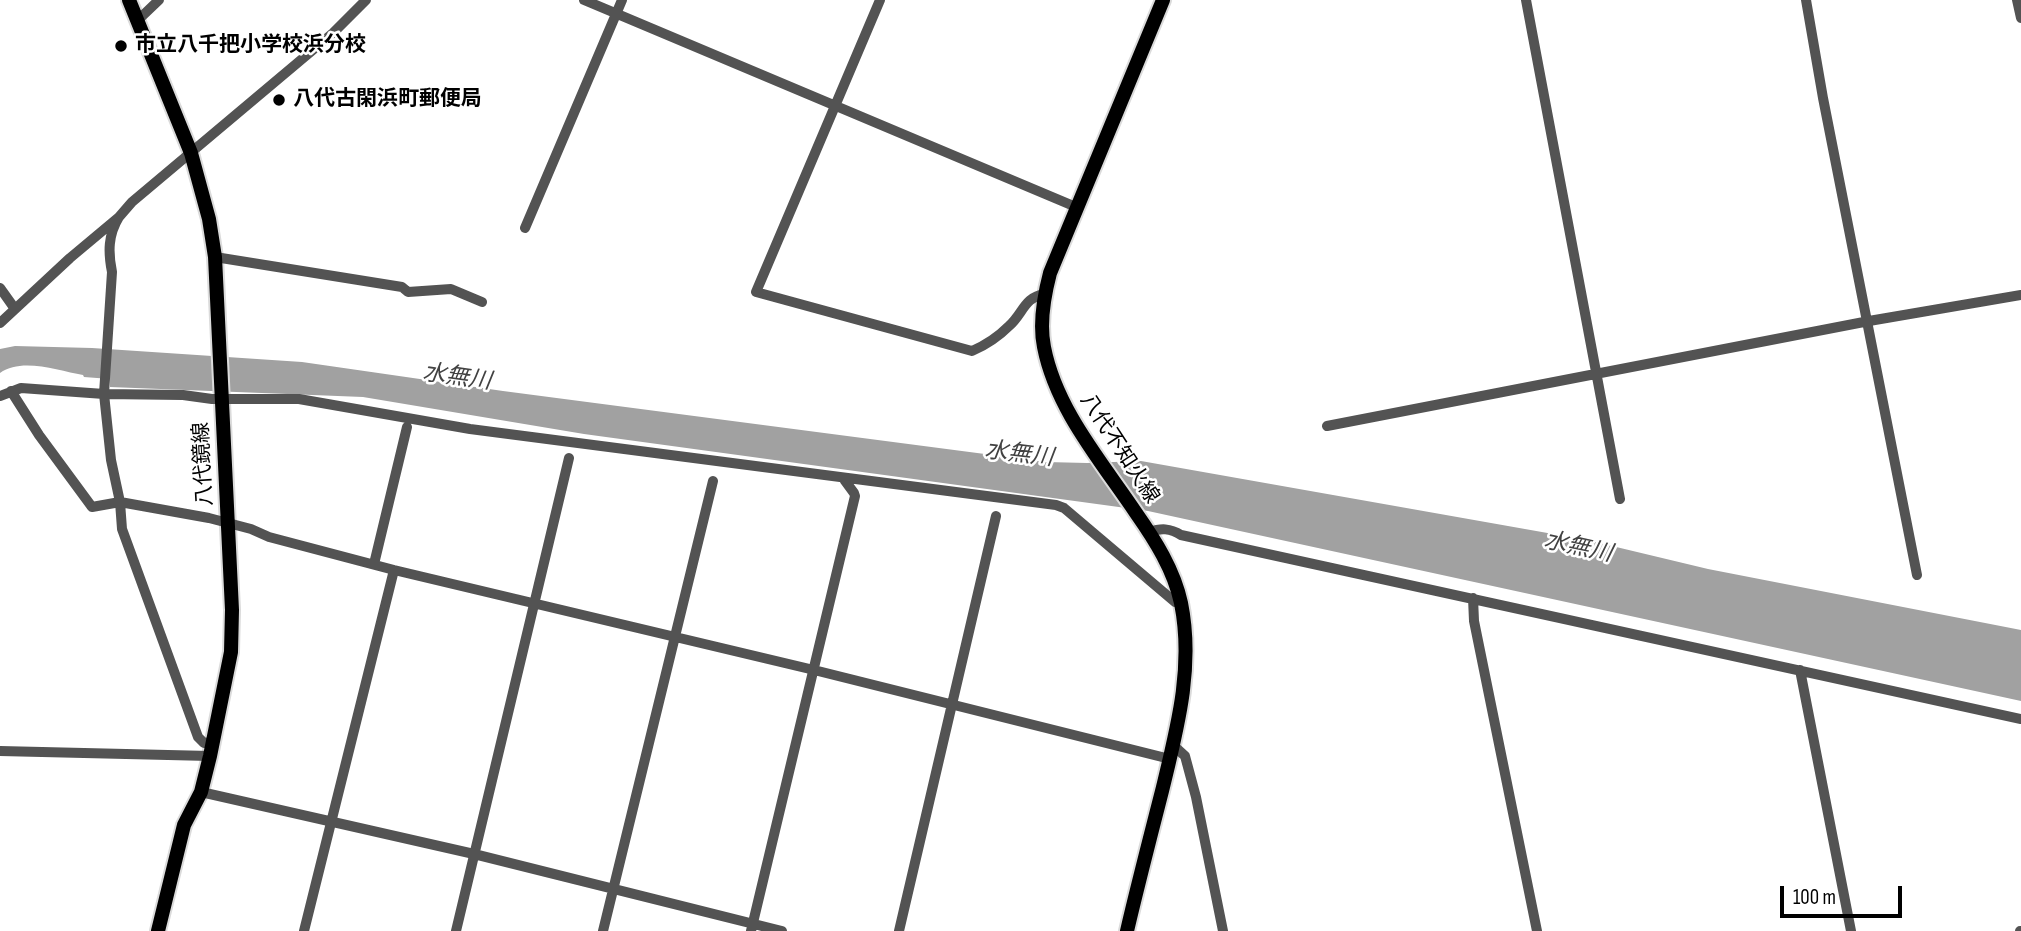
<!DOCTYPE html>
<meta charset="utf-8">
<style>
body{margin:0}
#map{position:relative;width:2021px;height:931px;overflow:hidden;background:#fff;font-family:"Sofia Sans Condensed",sans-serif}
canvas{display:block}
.scale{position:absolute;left:1780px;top:886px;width:122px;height:32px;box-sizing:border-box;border:4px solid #000;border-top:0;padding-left:9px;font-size:21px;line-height:24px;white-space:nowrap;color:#000;-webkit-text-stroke:5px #fff;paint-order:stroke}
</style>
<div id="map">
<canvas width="2021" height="931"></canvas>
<div class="scale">100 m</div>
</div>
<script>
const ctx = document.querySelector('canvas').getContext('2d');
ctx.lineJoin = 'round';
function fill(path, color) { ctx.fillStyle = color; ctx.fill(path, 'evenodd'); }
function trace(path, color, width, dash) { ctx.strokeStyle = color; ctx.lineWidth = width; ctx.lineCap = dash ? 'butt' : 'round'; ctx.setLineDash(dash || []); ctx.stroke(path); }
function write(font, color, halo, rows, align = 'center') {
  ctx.font = font + ' "Sofia Sans Condensed","Noto Sans JP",sans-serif'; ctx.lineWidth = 5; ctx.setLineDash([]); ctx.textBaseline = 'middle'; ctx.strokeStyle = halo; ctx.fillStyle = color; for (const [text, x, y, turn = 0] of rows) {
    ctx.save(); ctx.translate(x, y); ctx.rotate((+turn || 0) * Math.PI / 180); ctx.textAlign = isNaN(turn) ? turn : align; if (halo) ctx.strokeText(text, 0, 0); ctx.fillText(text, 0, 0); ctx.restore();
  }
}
const water = new Path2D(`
 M15 346 92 348 302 362 503 391 1046 462 1087 463 1141 461 1587 540 1708 569 2021 630V701L1148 511 584 434 363 397 110 387V379L84 377 83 375C59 371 22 357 0 373V349Z`);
const minor = new Path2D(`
 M584 0 1076 207
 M880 0 756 292 972 351C986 345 998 337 1009 326 1023 314 1024 297 1045 294
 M1526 0 1620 499
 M1806 0 1823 98 1917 575
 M2017 0 2021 18
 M137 21 159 0
 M119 217C108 235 108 252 112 272L104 394 111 460 120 502 122 529 198 737 204 743 212 742
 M525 228 622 0
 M215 257 402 287 408 292 451 289 482 302
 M0 288 15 309
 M0 323 70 258 119 217 132 202 333 33 366 0
 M11 391 39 435 92 507 120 502 209 518 251 529 269 537 394 570 814 670 1170 759
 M0 396 21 388 104 394 183 395 212 399H299L470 429 1056 505 1064 508 1175 602H1180
 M1327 426 1869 321 2021 295
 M1149 532C1161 528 1170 528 1181 535L2021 719
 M374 564 407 427
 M1473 598 1474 621 1537 931
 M1800 670 1851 931
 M1174 746 1185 756 1196 797 1223 931
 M0 751 210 756
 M201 792 474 854 782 931
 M304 931 394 570
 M456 931 569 458
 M603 931 713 481
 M751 931 855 496 854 493 843 478
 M899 931 996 516
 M2020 931H2021`);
const major = new Path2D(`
 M129 0 191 153 209 219 215 257 232 610 231 652 210 756 201 792 184 825 158 931
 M1127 931C1138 884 1150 838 1162 791 1177 729 1194 667 1181 603 1174 570 1155 540 1136 513 1101 461 1056 409 1044 347 1039 323 1044 296 1050 273L1163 0`);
const markers = [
 [121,46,7,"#000"],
 [279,100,7,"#000"]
];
const poiNames = [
 ["市立八千把小学校浜分校",135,46],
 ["八代古閑浜町郵便局",293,100]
];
const streetNames = [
 ["八代不知火線",1119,449,57],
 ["八代鏡線",204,464,-93]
];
const waterNames = [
 ["水無川",457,378,8],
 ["水無川",1019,455,7],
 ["水無川",1578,548,12]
];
fill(water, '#a1a1a1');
trace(major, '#dbdbdb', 18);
trace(minor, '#535353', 10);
trace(major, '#000', 14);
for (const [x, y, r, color] of markers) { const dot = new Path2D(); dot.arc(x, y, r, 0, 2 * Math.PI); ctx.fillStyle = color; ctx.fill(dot); trace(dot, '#fff', 2.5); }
write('bold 21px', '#000', '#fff', poiNames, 'left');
write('21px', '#000', '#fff', streetNames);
write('italic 23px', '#424242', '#fff', waterNames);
</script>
